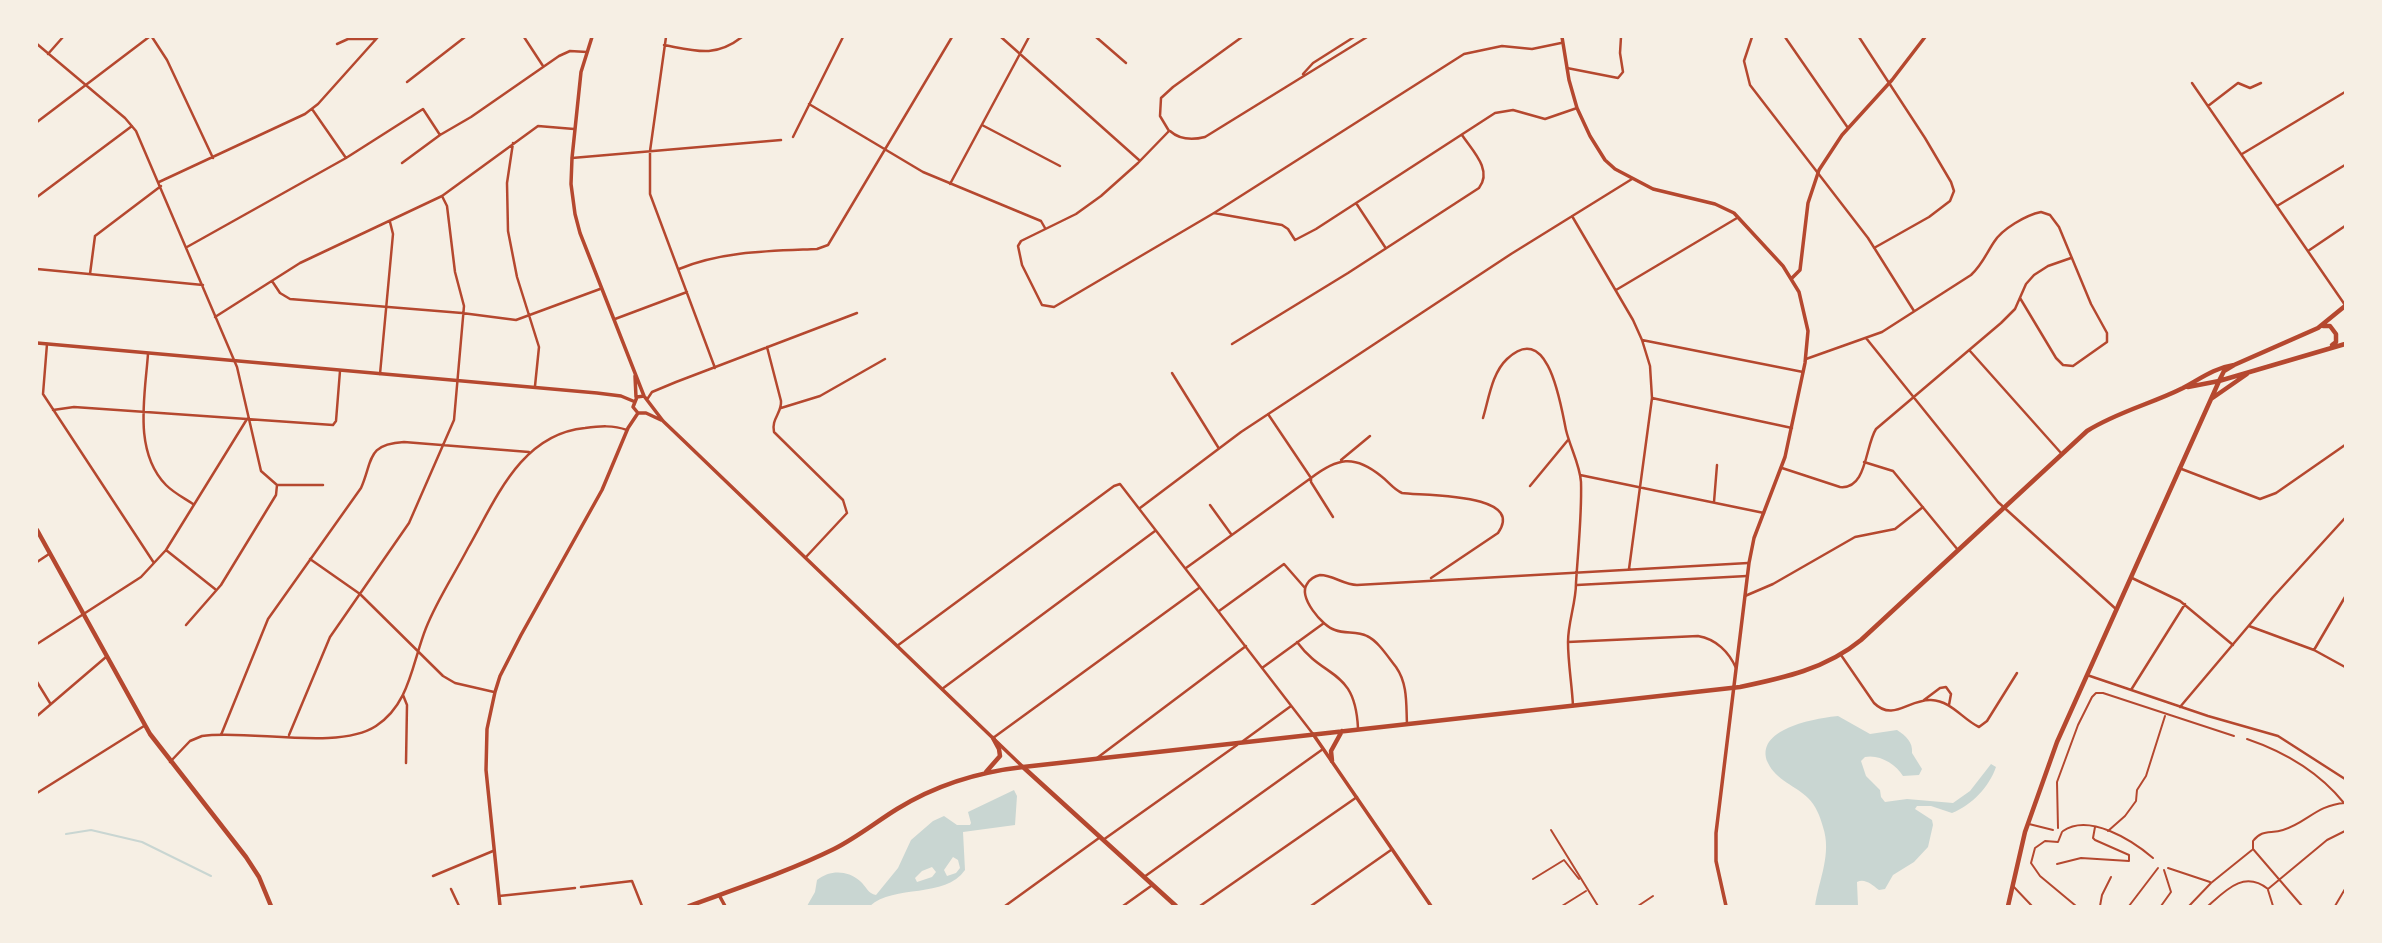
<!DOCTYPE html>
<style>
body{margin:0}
#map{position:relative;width:2382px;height:943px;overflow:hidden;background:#f6efe4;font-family:"Alegreya Sans",sans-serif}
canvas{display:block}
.frame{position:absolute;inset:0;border:38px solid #f6efe4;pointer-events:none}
</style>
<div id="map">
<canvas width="2382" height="943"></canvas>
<div class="frame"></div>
</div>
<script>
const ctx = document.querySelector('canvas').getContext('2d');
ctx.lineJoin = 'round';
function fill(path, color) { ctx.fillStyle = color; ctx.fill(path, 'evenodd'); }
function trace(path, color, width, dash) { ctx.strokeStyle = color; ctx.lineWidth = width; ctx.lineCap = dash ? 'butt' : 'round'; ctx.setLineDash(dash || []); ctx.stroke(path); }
const water = new Path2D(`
 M1838 716 1870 734 1897 730C1906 736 1913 742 1912 753L1922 769 1919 775 1903 776C1896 764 1879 754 1865 757L1861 761 1866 776 1880 790 1881 797 1885 802 1907 799 1953 803 1970 791 1991 764 1996 767C1989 787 1972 805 1952 813L1931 806H1917L1915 809 1932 820 1933 825 1928 847 1914 862 1893 875 1885 889 1879 890C1872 885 1865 878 1857 882L1858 906H1815C1819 879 1832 854 1823 827 1820 816 1816 806 1808 798 1796 786 1776 780 1768 763 1753 729 1816 718 1838 716Z
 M1014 790 1017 796 1015 825 963 832 965 870C945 899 894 884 870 906H807L815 892 817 880C830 870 847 870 860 881 866 886 868 894 876 895L898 868 911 840 933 821 944 816 957 825H970L971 823 968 812ZM953 857 958 860 960 868 956 873 947 876 944 870ZM932 867 936 872 932 877 917 882 915 878 922 871Z`);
const stream = new Path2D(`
 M66 834 91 830 142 842 211 876`);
const service = new Path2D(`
 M2247 739C2285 752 2319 772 2344 803
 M2029 824 2053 830
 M2058 828 2057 782 2078 725 2092 697 2096 693H2103L2234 736
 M2063 831C2089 813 2132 840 2153 858
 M2108 831 2125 816 2136 801 2137 790 2146 776 2165 716
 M2062 832 2058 842 2045 841 2035 848 2031 863 2040 876 2076 906
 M2057 864 2081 858 2129 861V855L2095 840 2093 838 2095 827
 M2168 868 2210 882
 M2013 886 2032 906
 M2268 889 2327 840 2345 831
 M2268 890 2273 906
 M2100 906 2102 895 2111 877
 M2129 906 2158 868
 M2161 906 2171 892 2164 870
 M2189 906 2211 883 2252 850
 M2208 906C2226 890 2244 870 2268 889
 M2302 906 2253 849V841C2262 829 2270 834 2283 830 2307 823 2316 805 2345 803
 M2335 906 2345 889`);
const pedestrian = new Path2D(`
 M1551 830 1598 906
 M1533 879 1564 860 1579 879
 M1562 906 1586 891
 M1638 906 1653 896`);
const minor = new Path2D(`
 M152 37 167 60 213 158
 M524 37 543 66
 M666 37 650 151V194L715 368
 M1001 37 1139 160
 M1096 37 1126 63
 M1242 37 1173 87 1161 98 1160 116 1169 131 1138 163 1101 196 1076 214 1021 241 1018 246 1022 265 1042 305 1054 307 1214 213 1464 54 1502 46 1532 49 1561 43
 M1752 37 1744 61 1750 85 1868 238 1914 311
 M1785 37 1848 128
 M1859 37 1925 138 1951 182 1954 191 1950 201 1929 217 1874 248
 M37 44 125 118 136 131 237 367 261 471 277 485H323
 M337 44 348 39H375
 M664 45C696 51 715 58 742 37
 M48 54 63 37
 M1567 68 1618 78 1623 72 1620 53 1621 37
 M1303 74 1313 63 1354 37
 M407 82 465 37
 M2192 83 2345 305
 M809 104 923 172 1041 221 1045 228
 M2208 106 2238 83 2250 88 2261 83
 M312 109 346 158 423 109 440 135 471 117 559 56 570 51 587 52
 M37 122 149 37
 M982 125 1060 166
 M1170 131C1180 140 1193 140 1205 137L1367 37
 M793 137 843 37
 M513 143 507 183 508 231 517 277 539 347 535 386
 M2242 154 2345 92
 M572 158 781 140
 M402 163 440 135
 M159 182 305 114 318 104 378 37
 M950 184 1029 37
 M37 197 132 126
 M1356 203 1385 247
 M2277 206 2345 165
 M1214 213 1282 225 1288 229 1295 240 1316 229 1495 113 1513 110 1545 119 1577 108
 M1572 216 1633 320 1642 340 1650 366 1652 398 1629 569
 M187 247 346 158
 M2308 251 2345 226
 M37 269 203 285
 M679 269C723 251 770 251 817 249L828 245 952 37
 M90 274 95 236 161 186
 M272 281 280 293 290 299 462 313 516 320 600 289
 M1616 290 1737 218
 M215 317 300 263 442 196 538 126 574 129
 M615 319 687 292
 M1866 338 1998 502 2117 610
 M1642 340 1803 372
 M47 344 43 394 154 563
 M1232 344 1348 273 1479 188C1493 170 1472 150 1462 135
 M767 347 781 401C782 413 771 419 774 432L843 500 847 513 806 557
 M1970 351 2061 453
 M148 354C145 396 133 451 166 485 174 493 184 498 193 504
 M1806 359 1882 332 1971 275C1982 265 1986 254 1994 242 2002 229 2026 215 2041 212L2050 215 2059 227 2091 304 2107 333V342L2073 366 2063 365 2056 358 2020 298
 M1172 373 1218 447
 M380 374 393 234 390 222
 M648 398 652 392 676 382 857 313
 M1652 398 1792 428
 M781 408 820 396 885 359
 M53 410 74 407 333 425 336 421 340 371
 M1268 414 1311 478C1337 458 1354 454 1381 476 1389 482 1393 489 1402 493 1420 496 1527 492 1498 533L1431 578
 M1483 418C1489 398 1492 373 1507 359 1549 319 1561 407 1566 430 1570 447 1580 465 1581 482 1582 515 1578 550 1576 583 1576 603 1568 622 1568 642 1568 663 1572 685 1573 706
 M1341 460 1370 436
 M1864 462 1893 471 1958 550
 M1782 468 1840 487C1867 490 1865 446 1876 429L2001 323 2015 309 2026 284 2034 275 2048 266 2071 258
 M2179 468 2260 499 2276 493 2345 445
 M1580 475 1764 513
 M1530 486 1568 440
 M1714 502 1717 465
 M1210 505 1231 534
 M1140 508 1241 432 1511 254 1632 179
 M166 550 215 589
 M310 559 360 594 443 676 455 683 494 692
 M37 562 49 554
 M1186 568 1311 478V482L1333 517
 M2132 578 2180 601 2233 645
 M1577 585 1747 576
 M1745 596 1773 584 1855 537 1895 529 1923 507
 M1219 611 1284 564 1305 588
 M186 625 221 585 276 495 277 485
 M2249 626 2314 650 2345 667
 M1297 642C1325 680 1355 668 1358 728
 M1568 642 1698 636C1716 639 1729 652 1736 668
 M37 644 141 577 166 550 247 419
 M897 646 1114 486 1120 484 1313 734
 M2314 650 2345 597
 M1841 655 1874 703C1893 722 1909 699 1931 700 1952 701 1962 719 1979 727L1987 721 2017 673
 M1262 668 1324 623
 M2087 675 2208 716 2278 736 2345 779
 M37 682 50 703
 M942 689 1155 531
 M2131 690 2185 604
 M403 695 407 705 406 763
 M1924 700 1940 688 1946 687 1951 694 1949 705
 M2180 707 2273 597 2345 518
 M37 716 106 657
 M1407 724C1406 705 1408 684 1396 667 1388 657 1378 641 1367 636 1357 631 1345 634 1335 630 1322 626 1298 597 1307 584 1310 579 1315 576 1320 575 1333 575 1344 585 1357 585L1748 563
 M221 735 268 619 361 488C373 461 366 444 404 442L529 452
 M289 735 330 637 409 523 454 420 464 306 455 272 447 206 442 196
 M993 738 1199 588
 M1243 741 1291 706
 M1097 758 1246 646
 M170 762 190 741 202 736C248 729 338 751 376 726 410 704 412 663 426 628 437 600 454 575 468 548 496 499 521 434 585 428 600 426 613 425 627 430
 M37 793 144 726
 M1103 840 1237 745
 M433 876 493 851
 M1144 877 1323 749
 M581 887 632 881 642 906
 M451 889 459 906
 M499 896 575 888
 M1005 906 1099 838
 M1123 906 1151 886
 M1200 906 1357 797
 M1311 906 1391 850`);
const tertiary = new Path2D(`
 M37 343 597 393 621 396 633 401
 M1313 734 1431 906`);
const secondary = new Path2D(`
 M592 37 581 72 572 158 571 184 575 214 580 233 644 396 663 421 685 442 1023 767
 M1562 37 1569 80 1577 108 1590 136 1605 160 1615 169 1653 189 1715 204 1734 213 1783 266 1799 292 1808 331 1805 363 1785 457 1754 538 1749 563 1716 833V861L1726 906
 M1792 278 1800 270 1808 203 1819 170 1842 135 1892 80 1925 37
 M635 376 636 397
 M638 413 633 407 637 397 644 396
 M638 413H646L661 420
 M719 895 725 906
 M500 906 486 770 487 729 495 692 500 676 521 635 602 490 628 428 638 413`);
const primary = new Path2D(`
 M2323 326H2330L2336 334V342L2332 345
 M2188 387 2219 381 2345 344
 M2211 399 2247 374
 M37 530 150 734 246 857 259 877 271 906
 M1332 761 1331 751 1342 731
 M1023 767 1740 687C1783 678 1826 669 1861 640L2087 431C2117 412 2151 404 2183 388 2200 379 2214 368 2234 365
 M2008 906 2025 832 2057 742 2220 379 2224 371 2234 365 2318 328 2345 306`);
const trunk = new Path2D(`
 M986 772 1000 756 999 749 993 738
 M689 906C738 888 787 872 834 849 856 838 876 822 897 809 936 785 978 772 1023 767L1176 906`);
fill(water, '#c9d6d2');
trace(stream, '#c9d6d2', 2);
trace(service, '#b5482f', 2);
trace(pedestrian, '#b5482f', 2);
trace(minor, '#b5482f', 2.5);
trace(tertiary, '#b5482f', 3.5);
trace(secondary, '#b5482f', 3.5);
trace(primary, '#b5482f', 4.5);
trace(trunk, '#b5482f', 4.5);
</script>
